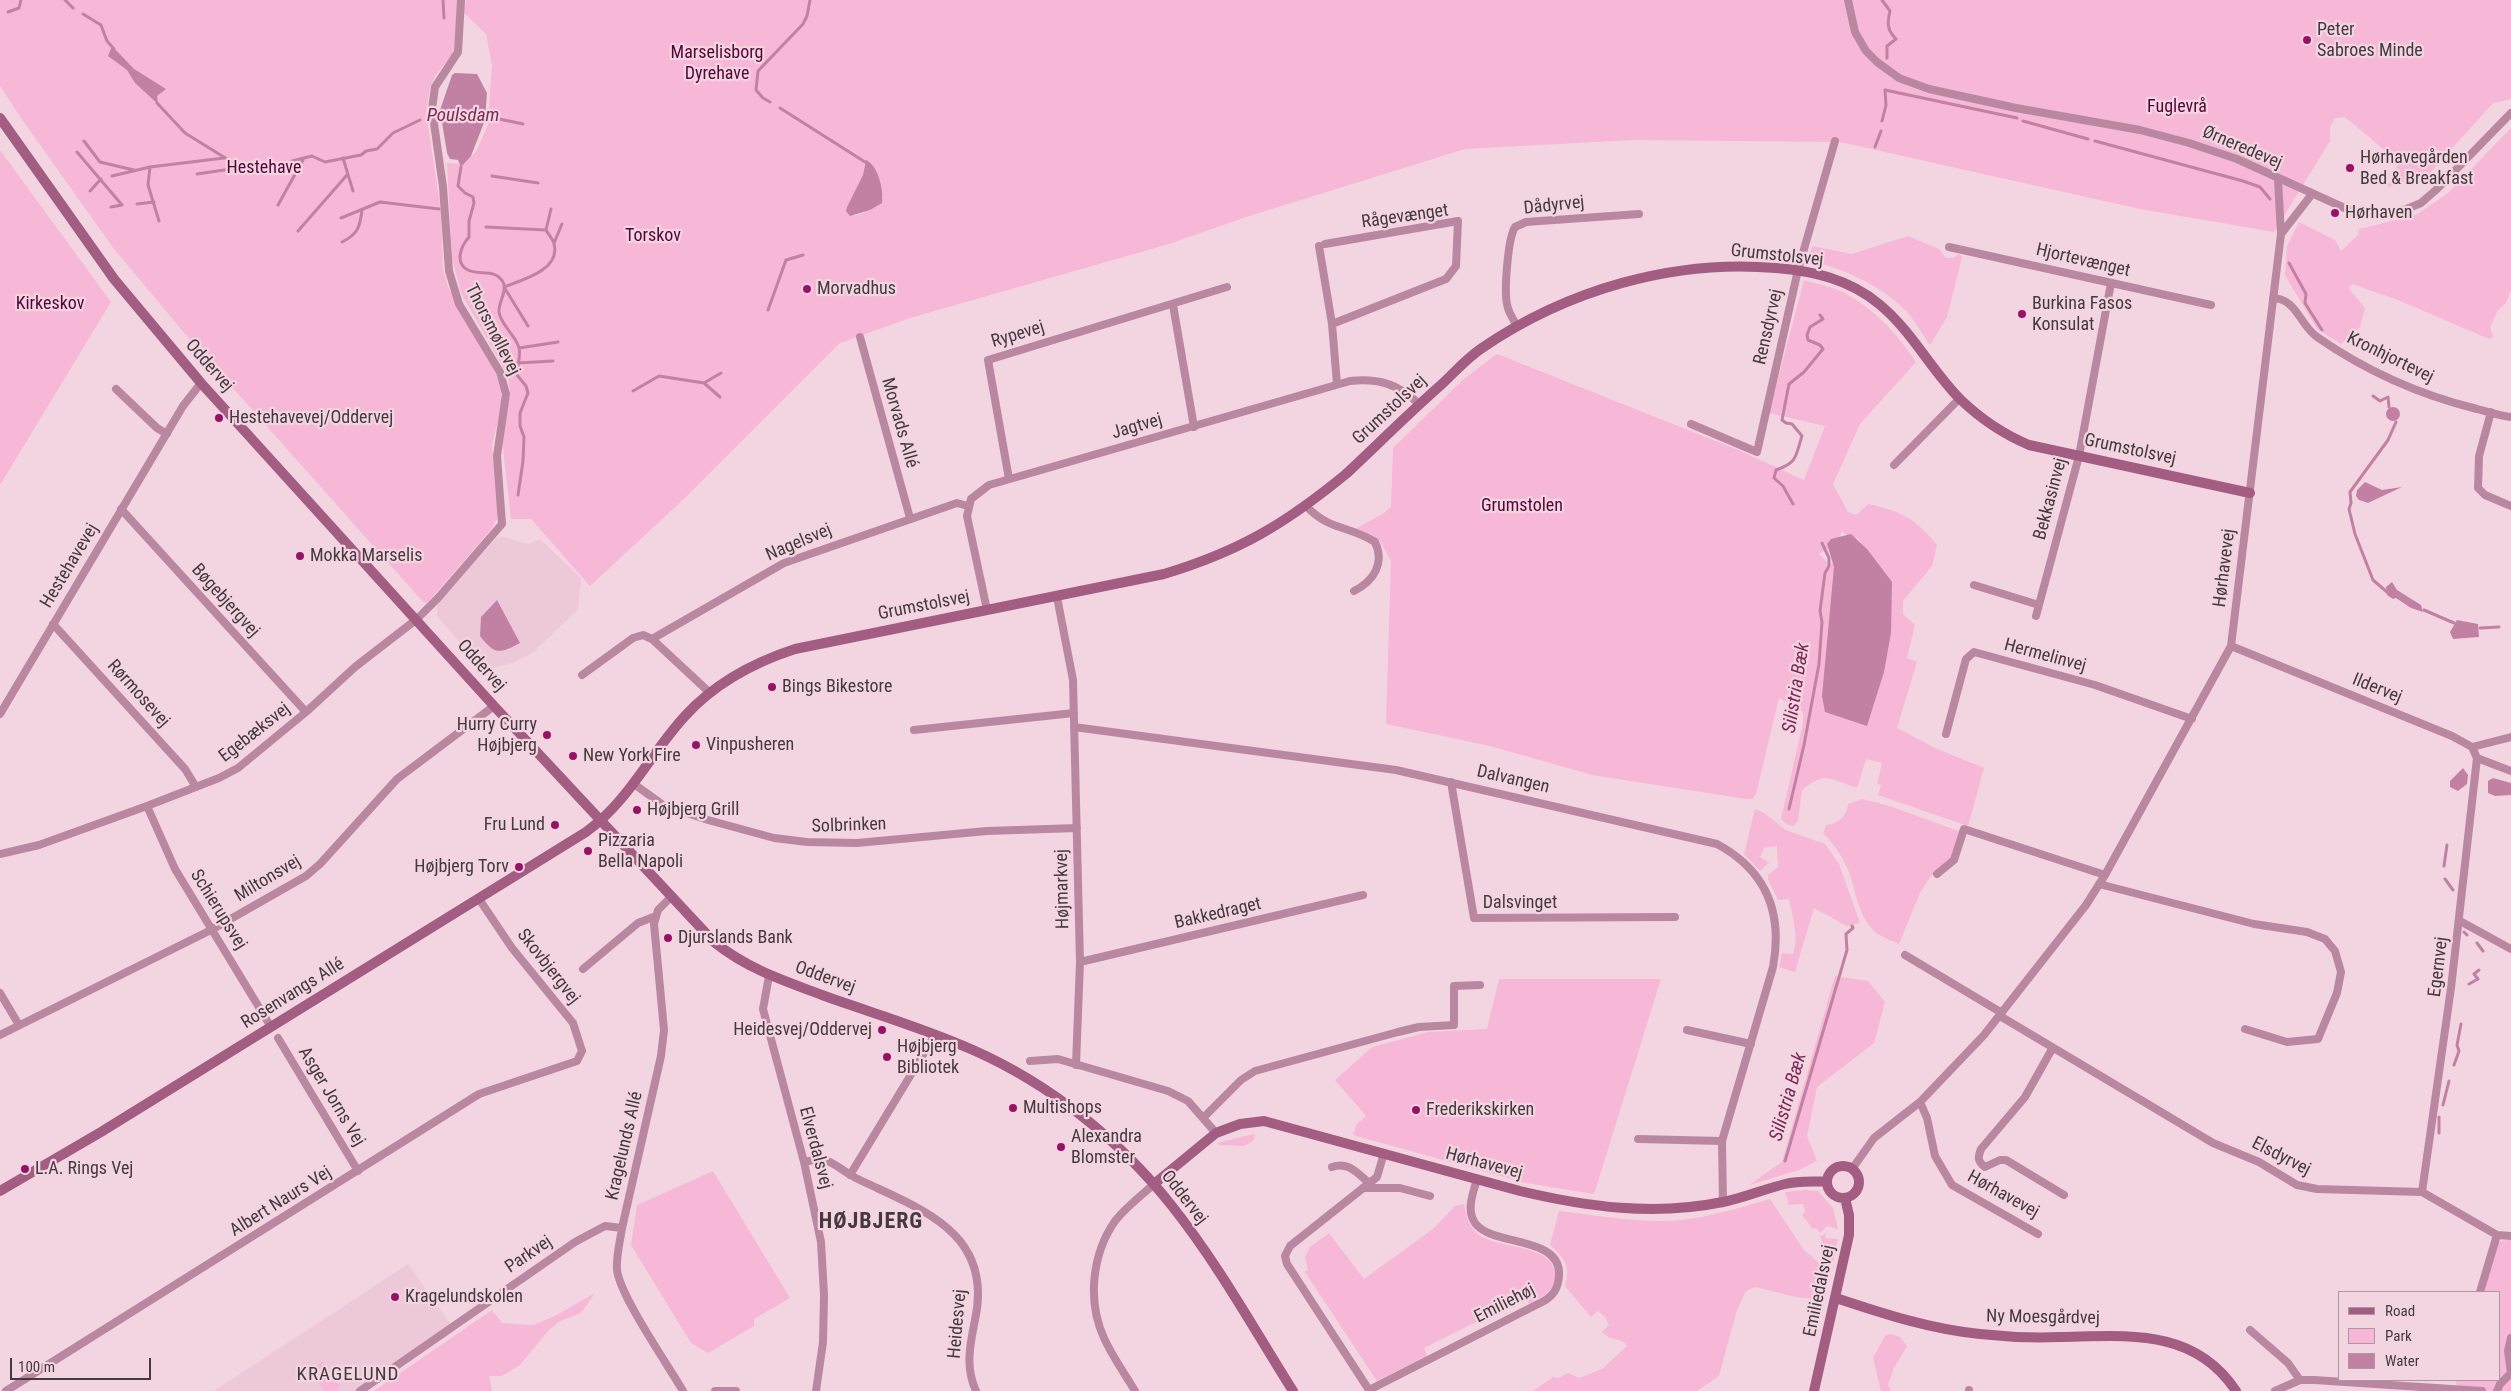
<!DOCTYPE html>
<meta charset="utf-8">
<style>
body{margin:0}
#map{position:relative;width:2511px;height:1391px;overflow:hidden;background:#f3d5e2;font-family:"Roboto Condensed",sans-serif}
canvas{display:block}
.legend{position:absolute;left:2338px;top:1291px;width:162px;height:90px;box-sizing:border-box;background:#f3d5e2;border:1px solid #ad97a0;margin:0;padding:6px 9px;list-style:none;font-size:15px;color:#45393e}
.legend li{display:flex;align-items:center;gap:10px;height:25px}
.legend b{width:25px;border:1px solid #ad97a0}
.scale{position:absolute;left:10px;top:1358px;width:141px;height:22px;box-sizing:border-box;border:2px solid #45393e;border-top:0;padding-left:6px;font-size:15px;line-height:18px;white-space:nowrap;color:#45393e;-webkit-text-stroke:4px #f3d5e2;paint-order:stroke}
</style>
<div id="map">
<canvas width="2511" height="1391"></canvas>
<ul class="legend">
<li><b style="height:6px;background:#a45d82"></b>Road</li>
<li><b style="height:14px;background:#f7b7d6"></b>Park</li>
<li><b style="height:14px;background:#c281a2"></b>Water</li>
</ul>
<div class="scale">100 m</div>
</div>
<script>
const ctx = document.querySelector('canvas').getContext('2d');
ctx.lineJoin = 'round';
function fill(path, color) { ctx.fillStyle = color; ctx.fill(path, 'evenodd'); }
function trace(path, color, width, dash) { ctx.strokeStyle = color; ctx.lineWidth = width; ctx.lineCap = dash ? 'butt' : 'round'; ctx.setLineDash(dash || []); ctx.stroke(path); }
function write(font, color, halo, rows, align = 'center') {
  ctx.font = font + ' "Roboto Condensed",sans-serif'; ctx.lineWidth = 4.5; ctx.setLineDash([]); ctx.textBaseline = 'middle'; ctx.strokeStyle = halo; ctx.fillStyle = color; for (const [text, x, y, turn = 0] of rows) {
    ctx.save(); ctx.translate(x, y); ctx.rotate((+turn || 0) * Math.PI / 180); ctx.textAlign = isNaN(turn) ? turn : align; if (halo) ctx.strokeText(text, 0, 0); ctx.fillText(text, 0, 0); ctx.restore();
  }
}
const built = new Path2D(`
 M497 537H505L528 544 540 539 581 578 578 609 533 653 512 663 486 670 479 665 437 616V604Z
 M408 1264 455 1330 367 1391H214Z`);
const green = new Path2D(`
 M0 0H458L455 43 452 55 435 76 430 88 426 112 441 212 443 269 448 287 494 369 501 388V408L492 445 498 504 497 519 489 532 428 602 424 603 191 341 114 249 23 121 0 86Z
 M466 0H2511V99L2493 103 2429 174H2423L2387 188 2399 162 2345 117 2335 118 2330 127V141L2274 232 2140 209 1840 142 1633 140 1465 149 1246 217 1169 244 910 318 840 343 686 497 590 586 531 519H511L502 439 510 394 508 376 461 293 452 258 447 163 462 164 476 152 488 125 492 65 486 34 462 11ZM865 162 878 177 883 198 870 210 855 216 847 207 863 175Z
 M2511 128V290L2506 303 2498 310 2490 327 2493 337 2489 339 2398 300 2352 284 2349 289 2365 308 2360 327 2341 344 2317 329 2285 275 2287 246 2299 222 2335 240 2341 251 2358 235 2359 229 2416 215 2448 193Z
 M0 150 111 302 0 485Z
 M1908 236 1939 249 1946 258H1953L1959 254 1962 257 1947 317 1930 345C1922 334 1915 320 1905 310 1880 284 1843 269 1809 260L1812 246 1852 254Z
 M1804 280C1817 284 1833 287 1845 293 1875 310 1897 333 1916 362L1860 424 1833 484 1848 512 1856 515 1868 504C1901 511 1916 519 1937 545L1932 566 1903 601V614L1915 625 1907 658 1917 662 1897 728 1937 749 1984 768 1968 826 1878 795 1881 785 1877 784 1882 763 1866 759 1857 788C1832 780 1826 770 1802 790L1798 821 1793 826 1788 825 1781 819 1803 723V712L1779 698 1756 794 1752 799H1746L1592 775 1490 746 1386 724 1391 561 1380 541 1355 529 1384 513 1391 507 1393 448 1465 378 1497 354 1736 449 1804 480 1825 426 1769 413ZM1842 531 1849 537 1858 538 1867 551 1865 565 1828 563 1819 554C1828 547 1839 543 1842 531Z
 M1862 799 1890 806 1961 832 1951 858 1931 876 1920 893 1899 944C1892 941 1884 938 1878 934 1859 920 1857 896 1850 875 1845 860 1834 844 1823 833L1826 825C1838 824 1847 816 1848 804Z
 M1755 809 1764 813 1786 830 1825 844 1839 864 1860 923 1847 926 1814 908 1795 972 1779 967 1782 953 1793 954C1799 938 1793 917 1789 899L1778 900 1768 879V875L1778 867 1777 846 1764 848 1760 857 1769 863 1760 871 1744 854Z
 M1835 976 1868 981 1885 1002 1874 1043 1817 1087 1807 1136 1817 1161 1799 1170 1749 1185 1782 1162Z
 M1499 979H1661L1594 1194 1526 1183 1353 1135 1357 1124 1366 1116 1335 1080 1372 1047 1428 1032 1487 1029Z
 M1253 1134 1255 1135 1253 1141 1244 1146 1219 1145 1217 1143Z
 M713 1171 790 1298 754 1319V1326L708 1353 691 1343 631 1245 637 1205Z
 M1805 1190 1818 1191 1833 1208 1838 1229 1827 1226 1820 1233 1816 1228 1813 1229 1802 1215 1805 1212 1803 1204 1789 1205 1785 1192Z
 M1770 1199 1804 1250 1820 1264 1829 1278 1825 1300 1796 1297 1755 1287 1746 1291 1737 1310 1719 1376 1697 1391H1533L1553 1377 1558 1378 1568 1373 1579 1378 1602 1369 1627 1346C1622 1337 1611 1342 1602 1332L1609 1325 1605 1317 1598 1311 1591 1317 1565 1286C1571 1266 1565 1259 1550 1245L1559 1211C1593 1215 1627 1221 1662 1221 1698 1221 1735 1209 1770 1199Z
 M1464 1204C1466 1217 1469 1227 1479 1235 1498 1249 1553 1244 1555 1274 1556 1291 1542 1297 1529 1304L1526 1297 1424 1348 1427 1356 1377 1381 1305 1272 1308 1270 1305 1257 1310 1247 1329 1233 1364 1279 1433 1229 1455 1206Z
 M1826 1233 1825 1238 1838 1239 1833 1263 1822 1246 1823 1245 1820 1237Z
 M2511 1239V1391H2459L2455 1380H2500V1292H2482L2498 1242Z
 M595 1293 581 1313 560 1321 549 1330 520 1365 502 1376H489L492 1391H374L492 1310 502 1323 533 1325 555 1316Z
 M1890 1334 1900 1337 1907 1346 1894 1368 1888 1385 1891 1391H1881L1873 1358 1885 1336Z
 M322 1361 340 1386 337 1391H324L311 1371Z`);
const water = new Path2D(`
 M112 46 134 69 166 89 157 96 158 104 135 83 127 70 108 56Z
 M455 73 477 74 487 93 485 120 471 156 461 167 458 160 450 159 447 153 440 110 452 75Z
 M866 160C878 165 884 190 882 203L870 210 850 216 846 211 847 207 863 175Z
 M2386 414a7 7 0 1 1 14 0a7 7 0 1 1-14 0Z
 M2365 482 2382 490 2402 487 2368 503 2359 500 2356 496 2357 490Z
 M1851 534 1867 549 1892 582 1891 633 1884 672 1867 726 1825 712 1822 696 1834 567 1827 544 1831 539Z
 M2392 582 2397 590 2421 605 2423 612 2411 608 2396 598 2393 599 2387 595 2386 587Z
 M497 600 520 643C499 654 495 655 480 636L481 617Z
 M2457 620 2478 624 2479 637 2453 639 2450 632Z
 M2463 768 2468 775 2467 784 2458 791 2450 787V781Z
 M2493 778 2511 783V795L2495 796 2488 793V781Z`);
const stream = new Path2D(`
 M65 0 73 8
 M443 0 444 18
 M1882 0 1890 11C1887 23 1887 30 1896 39L1887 46V58
 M8 12 19 8 21 0
 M83 14 101 25 107 41 114 49
 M770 102 763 98 756 90 758 71 803 24 807 16 810 0
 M157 103 185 133 248 172 261 169 272 163
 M780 108 865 162
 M485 116 523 124
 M1882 121 1886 105 1885 90 2017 118
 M2023 121 2088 139
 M84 141 100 162 134 170
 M2095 141 2243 181 2260 187 2270 199
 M1875 147 1881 131
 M77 152 122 205
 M343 158 353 191
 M292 161 312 156 325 162 361 155 366 151 377 149 393 133 420 120
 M150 167 148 185 159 221
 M461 167 458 186 465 193 473 197 474 203 469 221V237C461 246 454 263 468 270 480 276 495 268 503 282 508 290 498 303 499 312 501 326 516 335 519 348 521 356 517 367 517 375L526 386 528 393 520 413V426L524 437 523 461 518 495
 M197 174 231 169 237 165
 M112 176 150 167 224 158
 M492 176 538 183
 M90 191 101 179
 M137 204 154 202
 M278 205 303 160
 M111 207 122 205
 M341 218 380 202 439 209
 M486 227 546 230
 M298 231 347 175
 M342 242C358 234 360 227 362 210
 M554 243 562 224
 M2289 263 2306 294 2305 303 2322 330
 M768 310 786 260 803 255
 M528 326 504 287C522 280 561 270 554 244 553 239 548 234 546 230L551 209
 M519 348 558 342
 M517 363 553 361
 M704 383 721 373
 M633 391 659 376 704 383 720 397
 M2373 396 2380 401 2388 397 2389 407
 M1793 504 1783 486 1774 478 1776 470C1798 462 1795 457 1802 436L1792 424 1786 423 1782 420 1789 384 1804 372 1823 349 1820 345 1808 340 1807 335 1810 327 1823 319 1820 315
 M2387 592 2373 580 2355 534 2349 509 2351 503 2350 492 2388 440 2396 422
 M2424 610 2454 623
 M2480 628 2499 627
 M1789 809 1804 745 1819 664 1822 622 1820 611 1825 573 1829 566V558L1822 543
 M2444 866 2447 845
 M2445 879 2453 890
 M2464 932 2467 935
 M2477 943 2483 951
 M2469 984 2478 979 2474 974 2479 970
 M2454 1065 2459 1051 2457 1045 2461 1024
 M2443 1105 2449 1081
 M2439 1133V1117
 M1785 1161 1847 950 1846 934 1853 928 1852 926`);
const street = new Path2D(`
 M1848 0 1855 32 1866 51 1877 62 1899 78 1929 89 2016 108 2140 130 2189 143 2237 159 2360 215 2397 213 2421 203 2437 189 2511 113
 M2281 234 2312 194
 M1325 244 1458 221 1456 266 1446 279 1332 324 1337 384
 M1319 246 1332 324
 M1949 247 2211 305
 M2273 298C2297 299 2299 324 2317 337 2366 371 2420 395 2477 409 2488 412 2500 416 2511 417
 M1173 305 1194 427
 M1517 326C1513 319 1508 312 1507 304 1504 290 1508 238 1515 227L1526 222 1639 214
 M860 337 910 518
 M116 389 157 428 167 434
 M2491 412 2479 456 2478 488 2485 495 2511 506
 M1691 424 1757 452 1798 270 1835 141
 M1894 465 1960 398
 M1009 479 988 360 1227 287
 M1306 506C1330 531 1348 525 1375 542 1385 563 1374 581 1354 591
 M121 509 306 712
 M1974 585 2039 605
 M1057 597 1073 680 1080 962 1076 1065
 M987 610 967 516 971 499 989 485 1350 381C1378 378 1399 384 1419 404
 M2036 616 2079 456 2111 283
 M53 624 185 769 196 787
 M652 639 784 563 957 503 968 506
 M2231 646 2452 736 2472 747 2511 737
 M582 675 633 638 643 635 652 639 709 692
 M0 714 183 406 201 383
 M1074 727 1396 770 1717 844C1767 871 1783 913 1773 967L1722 1141 1723 1202
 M914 730 1074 713
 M1946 734 1966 659 1974 652 2095 685 2192 719
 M2477 758 2511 771
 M1451 782 1474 918 1675 917
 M634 784 663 805 708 820 774 838 807 842 857 843 987 831 1077 828
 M147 806 175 869 271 1027
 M0 854 39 845 147 806 219 778 238 768 306 712 355 667 417 619 438 598 502 524 497 456 506 394 500 372 459 304 449 271 443 187 432 109 435 87 458 52 461 0
 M1937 874 1954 860 1964 829 2105 875
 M2099 884 2254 924 2307 932 2325 939 2335 951 2341 972 2337 993 2318 1039 2287 1042 2245 1029
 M671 897 658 910 654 924 664 1030 661 1056 622 1228C620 1242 616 1256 617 1270 620 1296 668 1365 683 1391
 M2460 921 2511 949
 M1905 955 2002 1013
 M1080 962 1363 895
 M583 969 638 923 656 916
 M769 976 763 1009 804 1162 821 1242 824 1295 823 1342 816 1391
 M0 993 19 1025
 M2000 1016 2213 1143 2259 1162 2297 1185 2317 1189 2422 1192 2497 1235 2511 1236
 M1687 1030 1751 1044
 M0 1035 213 929 306 876 320 864 397 779 494 706
 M278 1038 358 1171
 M2052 1049 2025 1097 1981 1149C1978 1157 1977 1161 1985 1167L2000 1160H2006L2064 1195
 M1030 1061 1058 1059 1168 1091 1188 1101 1216 1133
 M1920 1102 1927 1118 1935 1156 1952 1185 2038 1234
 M1204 1117 1241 1080 1255 1071 1398 1032 1419 1027 1454 1025V986L1480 985
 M1638 1139 1722 1141
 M1384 1153 1377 1177 1290 1246 1285 1256 1287 1264 1369 1390 1544 1301C1554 1295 1558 1288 1559 1276 1562 1235 1492 1247 1475 1223 1466 1210 1473 1193 1477 1179
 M804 1162C828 1156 830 1162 849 1174 858 1180 867 1183 877 1188 936 1215 992 1242 975 1320 970 1344 965 1368 976 1391
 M1332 1167C1348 1161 1357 1173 1369 1183
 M1852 1169 1874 1138 1920 1102 1984 1035 2086 905 2105 875 2231 646 2281 234 2278 180
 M850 1175 935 1035
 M1363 1188H1400L1430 1196
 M2422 1192 2451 988 2477 758 2472 747
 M2480 1292 2497 1235
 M2250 1330 2288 1363 2300 1380
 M6 1391 479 1094 577 1061 582 1051 573 1023 512 948 479 899
 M360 1391 575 1242 605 1226 622 1228
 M715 1391H736
 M1135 1391C1125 1374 1112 1356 1104 1338 1087 1301 1092 1254 1115 1221 1126 1207 1141 1196 1154 1184
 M1969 1391V1390
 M2275 1391 2300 1380H2314L2482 1391
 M2497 1391 2500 1384 2511 1373 2508 1351 2511 1338`);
const secondary = new Path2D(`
 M0 118 114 279 201 383 494 706 714 942C748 969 782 980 822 995 872 1013 924 1028 973 1050 1050 1084 1120 1140 1172 1206 1218 1264 1254 1329 1293 1391
 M1827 1182a16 16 0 1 1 32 0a16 16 0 1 1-32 0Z
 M1154 1184 1216 1133 1240 1124 1264 1121 1520 1191C1587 1207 1654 1216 1723 1202 1744 1198 1764 1189 1785 1184 1798 1181 1813 1182 1827 1181
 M0 1191 101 1132 586 832C629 801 650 754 685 716 715 683 752 663 795 649L1164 574C1240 551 1285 524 1346 474 1378 444 1409 413 1442 384 1455 372 1467 358 1482 348 1567 290 1673 259 1776 268 1813 271 1849 279 1879 304 1912 331 1931 370 1961 400 1982 420 2003 434 2029 445L2250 493
 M1836 1298C1884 1314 1930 1329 1980 1334 2007 1337 2034 1338 2060 1337 2126 1336 2194 1327 2236 1391
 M1814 1391 1849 1235V1215L1845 1198`);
const markers = [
 [2307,40,5,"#971167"],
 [2350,168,5,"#971167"],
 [2335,213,5,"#971167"],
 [807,289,5,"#971167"],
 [2022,314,5,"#971167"],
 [219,418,5,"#971167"],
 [300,556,5,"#971167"],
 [772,687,5,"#971167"],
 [547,735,5,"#971167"],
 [696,745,5,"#971167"],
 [573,756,5,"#971167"],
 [637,810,5,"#971167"],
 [555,825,5,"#971167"],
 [588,851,5,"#971167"],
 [519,867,5,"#971167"],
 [668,938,5,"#971167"],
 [882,1030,5,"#971167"],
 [887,1057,5,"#971167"],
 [1013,1108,5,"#971167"],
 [1416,1110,5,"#971167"],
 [1061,1147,5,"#971167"],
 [25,1169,5,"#971167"],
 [395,1297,5,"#971167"]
];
const poiNames = [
 ["Peter",2317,30],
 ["Sabroes Minde",2317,51],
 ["Hørhavegården",2360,158],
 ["Bed & Breakfast",2360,179],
 ["Hørhaven",2345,213],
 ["Morvadhus",817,289],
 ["Burkina Fasos",2032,304],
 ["Konsulat",2032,325],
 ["Hestehavevej/Oddervej",229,418],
 ["Mokka Marselis",310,556],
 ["Bings Bikestore",782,687],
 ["Hurry Curry",537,725,"right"],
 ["Højbjerg",537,746,"right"],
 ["Vinpusheren",706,745],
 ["New York Fire",583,756],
 ["Højbjerg Grill",647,810],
 ["Fru Lund",545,825,"right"],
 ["Pizzaria",598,841],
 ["Bella Napoli",598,862],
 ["Højbjerg Torv",509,867,"right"],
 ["Djurslands Bank",678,938],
 ["Heidesvej/Oddervej",872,1030,"right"],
 ["Højbjerg",897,1047],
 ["Bibliotek",897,1068],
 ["Multishops",1023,1108],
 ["Frederikskirken",1426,1110],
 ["Alexandra",1071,1137],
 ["Blomster",1071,1158],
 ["L.A. Rings Vej",35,1169],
 ["Kragelundskolen",405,1297]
];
const parkNames = [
 ["Marselisborg",717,53],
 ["Dyrehave",717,74],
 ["Fuglevrå",2177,107],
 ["Hestehave",264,168],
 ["Torskov",653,236],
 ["Kirkeskov",50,304],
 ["Grumstolen",1522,506]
];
const streetNames = [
 ["Ørneredevej",2242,148,23],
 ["Dådyrvej",1554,206,-6],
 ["Rågevænget",1405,217,-8],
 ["Grumstolsvej",1777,256,6],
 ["Hjortevænget",2083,261,13],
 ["Rensdyrvej",1769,327,-77],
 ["Thorsmøllevej",492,330,63],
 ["Rypevej",1018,335,-17],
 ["Kronhjortevej",2390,358,26],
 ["Oddervej",209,366,49],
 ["Grumstolsvej",1390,410,-43],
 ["Morvads Allé",899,423,74],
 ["Jagtvej",1137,427,-16],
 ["Grumstolsvej",2130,450,12],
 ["Bekkasinvej",2051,499,-75],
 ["Nagelsvej",799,543,-23],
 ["Hestehavevej",70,566,-59],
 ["Hørhavevej",2225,568,-83],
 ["Bøgebjergvej",225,601,48],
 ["Grumstolsvej",924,606,-11],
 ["Hermelinvej",2045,656,15],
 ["Oddervej",481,666,48],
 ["Ildervej",2377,689,22],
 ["Rørmosevej",138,694,48],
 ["Egebæksvej",255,733,-38],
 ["Dalvangen",1513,780,13],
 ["Solbrinken",849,826,-2],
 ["Miltonsvej",268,879,-31],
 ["Højmarkvej",1063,889,-91],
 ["Dalsvinget",1520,903],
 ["Schierupsvej",218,910,58],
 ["Bakkedraget",1218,914,-13],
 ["Skovbjergvej",548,967,52],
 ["Egernvej",2439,967,-83],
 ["Oddervej",825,978,20],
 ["Rosenvangs Allé",293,994,-32],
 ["Asger Jorns Vej",331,1097,59],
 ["Kragelunds Allé",625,1146,-77],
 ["Elverdalsvej",815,1148,75],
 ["Elsdyrvej",2281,1157,27],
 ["Hørhavevej",1484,1164,15],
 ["Hørhavevej",2003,1195,29],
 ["Oddervej",1184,1198,52],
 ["Albert Naurs Vej",281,1202,-32],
 ["Parkvej",529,1255,-34],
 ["Emiliedalsvej",1820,1291,-78],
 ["Emiliehøj",1505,1304,-27],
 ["Ny Moesgårdvej",2043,1318,1],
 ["Heidesvej",958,1324,-85]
];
const waterNames = [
 ["Poulsdam",463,116],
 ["Silistria Bæk",1797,688,-81],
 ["Silistria Bæk",1789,1097,-74]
];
const neighbourhoodNames = [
 ["KRAGELUND",348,1375]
];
const districtNames = [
 ["HØJBJERG",871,1222]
];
fill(built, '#edc8d9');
fill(green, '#f7b7d6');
fill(water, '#c281a2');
trace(stream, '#c281a2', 3);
trace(street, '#b988a0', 8);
trace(secondary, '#a45d82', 10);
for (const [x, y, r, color] of markers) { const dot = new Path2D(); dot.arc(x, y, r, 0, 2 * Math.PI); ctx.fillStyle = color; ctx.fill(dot); trace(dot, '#f3d5e2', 2); }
write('18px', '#45393e', '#f3d5e2', poiNames, 'left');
write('18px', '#550438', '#f3d5e2', parkNames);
write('18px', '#45393e', '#f3d5e2', streetNames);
write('italic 19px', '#792a57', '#f3d5e2', waterNames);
ctx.letterSpacing = '1px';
write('19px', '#45393e', '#f3d5e2', neighbourhoodNames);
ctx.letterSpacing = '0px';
ctx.letterSpacing = '1px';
write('bold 22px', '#45393e', '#f3d5e2', districtNames);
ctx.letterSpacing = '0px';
</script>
